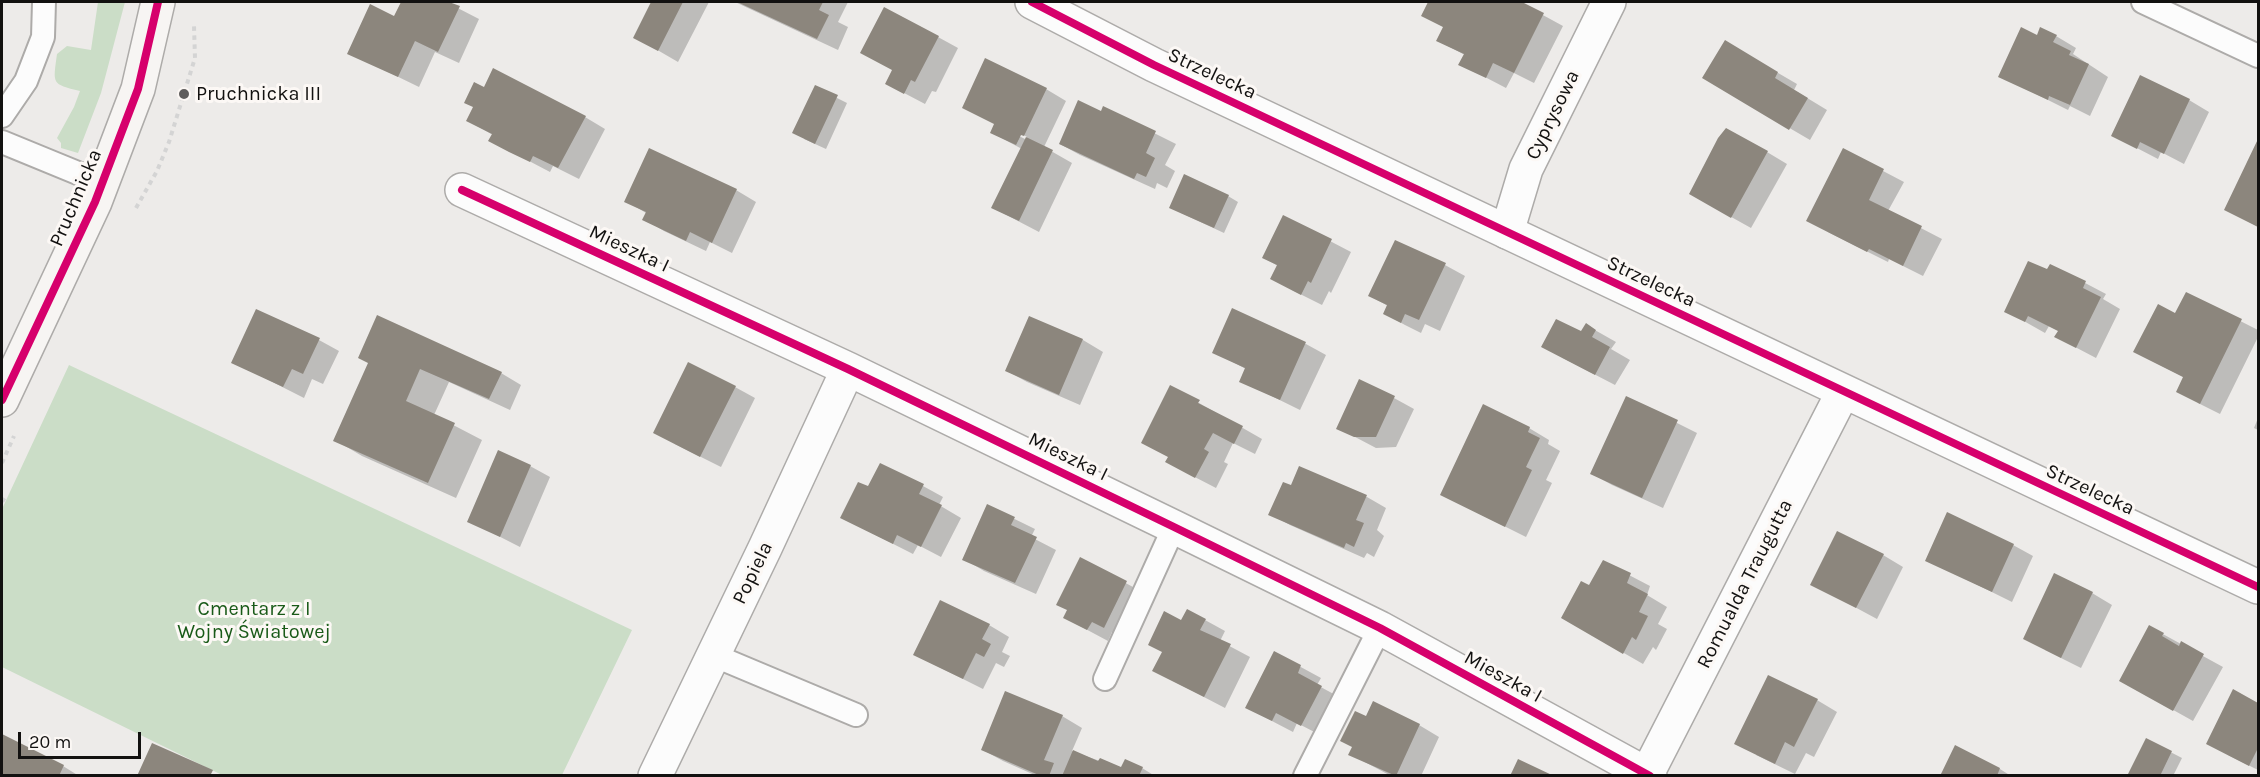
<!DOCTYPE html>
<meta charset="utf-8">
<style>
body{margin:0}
#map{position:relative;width:2260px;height:777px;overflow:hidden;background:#edebe9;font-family:Karla,sans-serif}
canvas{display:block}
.frame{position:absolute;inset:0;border:3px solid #121110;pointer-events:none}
.scale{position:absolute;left:18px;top:732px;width:123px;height:27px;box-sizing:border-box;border:3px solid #121110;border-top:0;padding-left:8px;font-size:18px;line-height:21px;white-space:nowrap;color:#121110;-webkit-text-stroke:4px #fcf8f5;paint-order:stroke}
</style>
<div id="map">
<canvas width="2260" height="777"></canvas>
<div class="frame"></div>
<div class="scale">20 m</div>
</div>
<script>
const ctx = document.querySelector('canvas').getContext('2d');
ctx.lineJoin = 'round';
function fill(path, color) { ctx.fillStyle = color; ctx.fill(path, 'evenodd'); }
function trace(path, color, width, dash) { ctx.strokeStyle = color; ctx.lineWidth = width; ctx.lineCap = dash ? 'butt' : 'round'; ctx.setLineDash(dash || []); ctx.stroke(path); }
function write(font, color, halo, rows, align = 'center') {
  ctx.font = font + ' Karla,sans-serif'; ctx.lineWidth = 6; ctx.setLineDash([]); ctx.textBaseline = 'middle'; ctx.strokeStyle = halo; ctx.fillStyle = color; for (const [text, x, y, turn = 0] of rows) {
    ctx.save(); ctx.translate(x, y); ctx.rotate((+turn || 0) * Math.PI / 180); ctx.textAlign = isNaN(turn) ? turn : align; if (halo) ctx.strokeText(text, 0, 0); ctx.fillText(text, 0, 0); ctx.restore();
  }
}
const green = new Path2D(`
 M98 2H125L101 93 78 153 61 148V143L57 138 74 107 80 91C51 84 53 84 57 54L67 46 91 50Z
 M69 365 632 630 562 775H222L2 667V509Z`);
const shadow = new Path2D(`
 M402 2H446L479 19 459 63 435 52 419 87 349 53 395 18Z
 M652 2H709L678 62 635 37Z
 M735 2H848L838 22 848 27 838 50Z
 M1430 2H1519L1563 26 1534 83 1514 73 1506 88 1460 64 1465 55 1438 41 1445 28 1423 15Z
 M2056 36 2076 48 2073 54 2108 77 2090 116 2070 106 2068 110 2000 76 2037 37Z
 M938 37 958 48 936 92 932 91 925 104 887 84Z
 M1725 42 1797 84 1794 90 1827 110 1810 140 1704 78Z
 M815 87 847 103 826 149 804 139Z
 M1046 89 1066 101 1044 147 1072 163 1039 232 993 208 1022 149 992 133ZM1015 130 1027 137V140L1013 133Z
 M2189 100 2209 112 2184 164 2161 152 2158 159 2133 146Z
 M475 107 585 117 605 129 579 179 553 166 550 172 510 151 493 135 468 121Z
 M1104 108 1176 144 1165 165 1175 171 1167 188 1157 183 1155 189 1080 155 1060 144 1102 113Z
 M2258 143V227L2226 209Z
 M1843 150 1904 182 1888 211 1942 239 1923 276 1889 259 1888 262 1828 232Z
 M1767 152 1787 164 1751 228 1690 194Z
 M736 190 756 202 732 253 710 242 706 251 664 231 644 219 646 213 626 201Z
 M1228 196 1238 202 1224 233 1181 213Z
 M1284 217 1351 252 1331 293 1329 291 1322 305 1292 290 1278 266 1264 258Z
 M1445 265 1465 276 1440 331 1425 324 1421 333 1405 325 1385 314 1388 306 1370 296Z
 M2051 265 2106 294 2103 299 2120 309 2096 358 2056 337 2059 331 2049 326 2045 333 2006 311 2047 271Z
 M2187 294 2258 330V337L2220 414 2198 403 2185 378 2135 352 2176 315Z
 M1233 310 1306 344 1326 355 1300 410 1241 381 1246 369 1214 352Z
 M1030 318 1083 340 1103 352 1080 405 1027 382 1007 371Z
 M1586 325 1616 342 1611 349 1630 360 1615 385 1563 358Z
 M319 340 339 351 323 384 312 379 304 398 233 362Z
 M369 363 501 373 521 385 510 410 449 382 434 415 482 440 456 498 362 456 335 440Z
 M735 387 755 398 721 467 675 444Z
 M1171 387 1262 439 1255 454 1233 443 1224 462 1228 464 1216 488 1187 473 1169 457Z
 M1394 398 1414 409 1396 447 1376 448 1338 428Z
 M1627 398 1697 433 1663 508 1612 485 1592 474Z
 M2258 418V430L2254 428Z
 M1529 428 1549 440 1548 444 1560 451 1546 480 1552 483 1526 537 1442 495Z
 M530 466 550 477 520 547 469 521Z
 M1300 468 1367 497 1386 508 1377 530 1384 536 1374 557 1367 553 1364 558 1290 525 1270 514 1292 487Z
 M923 486 943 497 939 505 961 518 941 557 918 545 913 554 842 518Z
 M988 506 1035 529 1031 537 1056 550 1036 594 984 571 964 559Z
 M2013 545 2033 556 2012 602 1927 560Z
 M1883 555 1903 567 1877 619 1812 584Z
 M1081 559 1146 594 1124 638 1112 632 1108 641 1065 618Z
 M1604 562 1650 586 1647 595 1667 607 1658 624 1667 629 1656 650 1653 647 1643 664 1563 618 1590 587Z
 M2092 593 2112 605 2081 668 2045 650Z
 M1205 620 1225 631 1220 641 1250 657 1225 708 1154 671 1182 622Z
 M989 625 1009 637 1002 652 1010 656 1004 667 996 663 983 689 915 655Z
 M2150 627 2223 667 2193 721 2141 692Z
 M1275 653 1321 678 1317 685 1341 698 1322 736 1297 723 1293 732 1247 708Z
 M2234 692 2258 705V770L2228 755Z
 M1817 700 1837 712 1814 757 1806 753 1795 774 1756 755Z
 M1062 716 1082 728 1072 751 1122 769 1142 768 1155 776H1037L1003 761 983 750Z
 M1367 718 1419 725 1439 737 1421 776H1391L1350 754Z
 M2 736 63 766 79 776H2Z
 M2147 740 2182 758 2173 776H2128Z
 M1956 747 2000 769 2011 776H1942Z`);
const building = new Path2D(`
 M401 2H449L460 6 438 52 415 41 398 77 347 54 370 4 394 16Z
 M651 2H683L658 51 633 38Z
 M737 2H823L819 10 829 15 817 39Z
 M1428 2H1522L1544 13 1514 73 1493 63 1486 78 1458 65 1464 54 1436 41 1443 27 1421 16Z
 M884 7 939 36 915 82 911 80 904 94 885 84 892 70 860 53Z
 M2021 27 2037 35 2040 27 2057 35 2053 42 2071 51 2069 55 2089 64 2070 105 2049 96 2048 100 1998 77Z
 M1725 40 1778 72 1775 78 1808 98 1789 130 1702 78Z
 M985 58 1047 88 1024 136 1021 135 1016 145 990 133 994 124 962 108Z
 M493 68 586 116 558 168 533 156 530 162 509 152 488 141 492 134 466 121 473 107 464 103 474 82 484 87Z
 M2140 75 2190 99 2164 154 2140 142 2137 149 2111 136Z
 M815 85 838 95 815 144 792 133Z
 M1078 100 1101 111 1103 106 1156 131 1146 153 1155 158 1146 177 1137 173 1134 179 1059 144Z
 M1726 128 1768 151 1731 218 1689 194 1718 138Z
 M1026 137 1053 150 1019 221 991 208Z
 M2258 139V227L2224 210Z
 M649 148 737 189 712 243 690 232 686 241 642 220 646 212 624 202Z
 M1843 148 1884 169 1869 200 1922 226 1903 266 1869 249 1867 252 1806 221Z
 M1184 174 1229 195 1214 228 1169 208Z
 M1283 215 1332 239 1311 283 1308 281 1301 295 1270 279 1277 265 1262 258Z
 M1395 240 1446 263 1419 320 1405 314 1401 323 1383 314 1387 305 1368 296Z
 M2028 261 2047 269 2050 264 2086 281 2083 288 2101 297 2076 348 2054 337 2058 331 2028 316 2025 322 2004 312Z
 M2186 292 2242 319 2200 404 2176 392 2183 377 2133 352 2158 304 2175 313Z
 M1232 308 1306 342 1280 400 1239 382 1245 368 1212 353Z
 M256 309 320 338 303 374 292 369 283 387 231 363Z
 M377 315 502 372 489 399 420 369 406 401 455 423 428 483 333 441 368 363 358 358Z
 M1029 316 1083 339 1059 395 1005 371Z
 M1556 319 1581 331 1586 323 1596 330 1592 337 1610 347 1595 375 1541 347Z
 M688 362 736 386 700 457 653 433Z
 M1359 379 1395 396 1376 437H1354L1336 429Z
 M1170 385 1200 400 1198 403 1243 426 1234 444 1213 433 1204 449 1209 452 1195 478 1165 462 1168 457 1141 443Z
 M1626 396 1678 420 1642 498 1590 474Z
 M1483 404 1530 427 1528 432 1540 438 1526 467 1532 470 1505 527 1440 495Z
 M498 450 531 465 500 537 467 522Z
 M880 463 924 484 919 494 942 505 921 547 897 535 893 544 840 518 858 482 868 486Z
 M1299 466 1367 495 1356 520 1364 523 1354 547 1346 543 1344 548 1268 515 1283 482 1291 485Z
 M987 504 1015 517 1011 525 1037 537 1015 583 962 560Z
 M1947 512 2014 544 1992 592 1925 561Z
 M1837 531 1884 554 1856 608 1810 585Z
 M1080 557 1127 581 1104 628 1092 622 1087 630 1063 618 1067 610 1056 605Z
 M1603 560 1631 573 1627 583 1648 594 1639 612 1648 616 1636 640 1632 637 1623 654 1561 618 1581 581 1589 585Z
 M2054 573 2093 592 2061 658 2023 639Z
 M940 600 990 624 982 639 991 644 984 657 976 653 963 679 913 655Z
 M1187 609 1206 619 1200 630 1231 644 1204 697 1152 671 1162 652 1148 645 1164 611 1181 620Z
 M2149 625 2164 633 2162 636 2179 646 2181 641 2204 654 2173 711 2119 681Z
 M1274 651 1301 665 1298 673 1322 686 1301 726 1276 713 1272 721 1245 708Z
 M1768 675 1818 699 1794 747 1785 742 1775 764 1734 744Z
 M2233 689 2258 703V748L2249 766 2206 744Z
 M1005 691 1063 715 1044 760 1054 763 1049 776H1041L981 750Z
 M1373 701 1420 724 1396 776 1348 755 1352 747 1340 741 1355 711 1366 716Z
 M2 734 64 765 59 776H2Z
 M2146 738 2172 751 2160 776H2127Z
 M152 743 213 770 210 776H137Z
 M1955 745 2000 768 1997 776H1940Z
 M1073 750 1098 761 1100 758 1121 767 1125 759 1143 767 1139 776H1062Z
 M1518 759 1554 776H1510Z`);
const path = new Path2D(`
 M136 208 157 171 169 142 195 58 194 26
 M2 463 14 436
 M2 499 5 501`);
const service = new Path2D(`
 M2143 2 2258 56
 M2 116 26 81 43 37 44 2
 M2 142 102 183
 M713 655 856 715
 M1105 679 1174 527
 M1305 776 1380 628`);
const minor = new Path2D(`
 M462 190 848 369 1174 527 1380 628 1650 776
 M1507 232 1526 169 1609 2
 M655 776 765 548 848 369
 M1646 776 1843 392`);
const tertiary = new Path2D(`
 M1032 2 1154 65 2258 587`);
const secondary = new Path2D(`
 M2 400 95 202 138 89 158 2`);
const cycleway = new Path2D(`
 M1032 2 1154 65 2258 587
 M462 190 848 369 1174 527 1380 628 1650 776
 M2 400 95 202 138 89 158 2`);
const markers = [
 [184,94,6,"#5f5d5c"]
];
const streetNames = [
 ["Strzelecka",1212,74,25],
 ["Cyprysowa",1553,115,-64],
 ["Pruchnicka",76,198,-67],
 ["Mieszka I",629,249,25],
 ["Strzelecka",1651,282,25],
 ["Mieszka I",1068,457,26],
 ["Strzelecka",2090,490,25],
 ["Popiela",753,573,-64],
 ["Romualda Traugutta",1745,584,-63],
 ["Mieszka I",1503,677,29]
];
const poiNames = [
 ["Pruchnicka III",196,94]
];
const parkNames = [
 ["Cmentarz z I",254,609],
 ["Wojny Światowej",254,632]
];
fill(green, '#cbddc7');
fill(shadow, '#0003');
fill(building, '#8c867d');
trace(service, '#adaba9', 26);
trace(minor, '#adaba9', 36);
trace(tertiary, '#adaba9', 36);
trace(secondary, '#adaba9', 36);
trace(path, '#d4d4d4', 4, [4.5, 4.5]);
trace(service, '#fcfcfc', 22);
trace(minor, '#fcfcfc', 33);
trace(tertiary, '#fcfcfc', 33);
trace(secondary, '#f7f5f3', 33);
trace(cycleway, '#d6006c', 8);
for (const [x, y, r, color] of markers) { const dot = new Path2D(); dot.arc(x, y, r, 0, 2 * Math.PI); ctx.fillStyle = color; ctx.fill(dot); trace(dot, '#fcf8f5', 2); }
write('20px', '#121110', '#fcf8f5', streetNames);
write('20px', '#121110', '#fcf8f5', poiNames, 'left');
write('20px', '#195a18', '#fcf8f5', parkNames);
</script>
